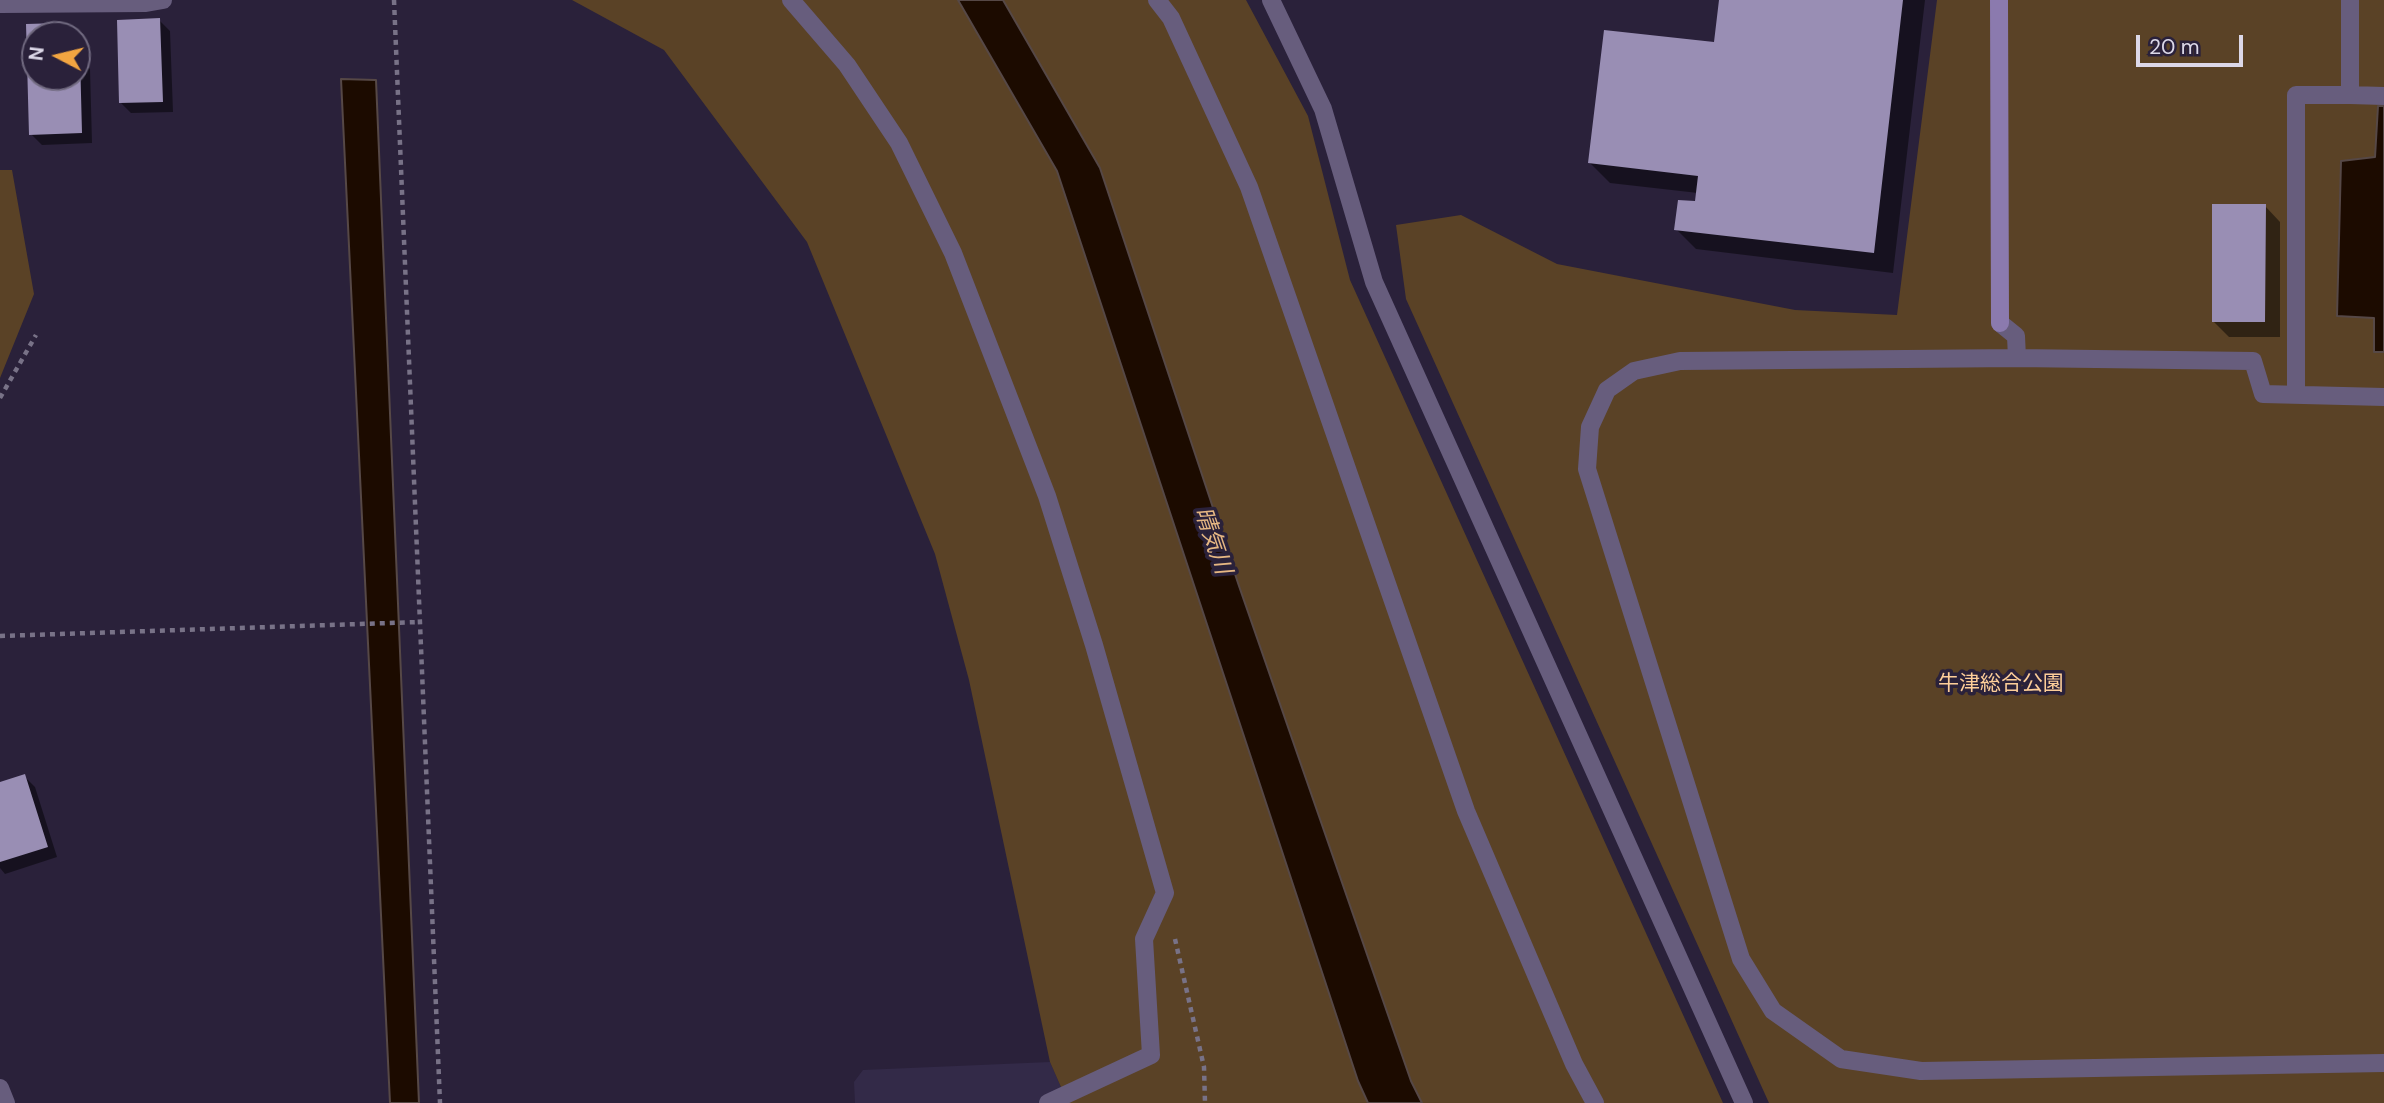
<!DOCTYPE html>
<meta charset="utf-8">
<style>
body{margin:0}
#map{position:relative;width:2384px;height:1103px;overflow:hidden;background:#2a213a;font-family:"DM Sans",sans-serif}
canvas{display:block}
.north{position:absolute;left:21px;top:21px;width:70px;height:70px;box-sizing:border-box;background:#2a213a;border:2px solid #716a80;border-radius:50%;rotate:277deg;font-size:19px;font-weight:700;line-height:28px;text-align:center;color:#dcd8e8}
.north::after{content:'';display:block;margin:auto;width:24px;height:32px;background:#f2a541;clip-path:polygon(50% 0,100% 100%,50% 72%,0 100%)}
.scale{position:absolute;left:2136px;top:35px;width:107px;height:32px;box-sizing:border-box;border:4px solid #dcd8e8;border-top:0;padding-left:9px;font-size:21px;line-height:24px;white-space:nowrap;color:#dcd8e8;-webkit-text-stroke:5px #2a213a;paint-order:stroke}
</style>
<div id="map">
<canvas width="2384" height="1103"></canvas>
<div class="north">N</div>
<div class="scale">20 m</div>
</div>
<script>
const ctx = document.querySelector('canvas').getContext('2d');
ctx.lineJoin = 'round';
function fill(path, color) { ctx.fillStyle = color; ctx.fill(path, 'evenodd'); }
function trace(path, color, width, dash) { ctx.strokeStyle = color; ctx.lineWidth = width; ctx.lineCap = dash ? 'butt' : 'round'; ctx.setLineDash(dash || []); ctx.stroke(path); }
function write(font, color, halo, rows, align = 'center') {
  ctx.font = font + ' "DM Sans","Noto Sans JP",sans-serif'; ctx.lineWidth = 7; ctx.setLineDash([]); ctx.textBaseline = 'middle'; ctx.strokeStyle = halo; ctx.fillStyle = color; for (const [text, x, y, turn = 0] of rows) {
    ctx.save(); ctx.translate(x, y); ctx.rotate((+turn || 0) * Math.PI / 180); ctx.textAlign = isNaN(turn) ? turn : align; if (halo) ctx.strokeText(text, 0, 0); ctx.fillText(text, 0, 0); ctx.restore();
  }
}
const built = new Path2D(`
 M1050 1062 1068 1103H855L854 1082 863 1070Z`);
const green = new Path2D(`
 M572 0H958L1057 171 1358 1081 1368 1103H1068L1050 1062 969 680 935 554 807 242 664 50Z
 M1003 0H1246L1308 116 1350 280 1723 1103H1422L1411 1081 1239 586 1100 169Z
 M1937 0H2384V1103H1769L1406 299 1396 225 1461 215 1557 264 1795 310 1897 315Z
 M0 170H12L34 294 0 378Z`);
const water = new Path2D(`
 M958 0H1003L1100 168 1239 586 1411 1081 1422 1103H1368L1358 1081 1057 171Z
 M341 79 376 80 419 1103H390Z
 M2378 106H2384V352H2374V318L2337 316 2341 161 2375 157Z`);
const shadow = new Path2D(`
 M1721 0H1925L1893 273 1696 249 1676 229 1697 203 1698 193 1610 183 1590 163 1716 44Z
 M159 20 170 31 173 112 131 113 121 103Z
 M60 25 70 35H35V77H77V58L90 69 92 143 42 145 31 134 27 26Z
 M2265 206 2280 222V337H2229L2213 321Z
 M24 776 35 787 57 857 5 874 0 868V784Z`);
const building = new Path2D(`
 M1719 0H1903L1874 253 1674 230 1678 200 1695 201 1698 176 1588 163 1604 30 1714 42Z
 M160 18 163 102 119 103 117 20Z
 M61 23 62 35H35V77H77V56H80L82 133 29 135 26 24Z
 M2212 204H2266L2265 322H2212Z
 M25 774 48 847 0 862V782Z`);
const path = new Path2D(`
 M394 0 440 1103
 M0 398 36 335
 M0 636 420 622
 M1175 939 1204 1067 1205 1103`);
const street = new Path2D(`
 M791 0 847 65 899 143 953 253 1047 496 1094 645 1165 893 1144 939 1151 1055 1048 1103
 M1157 0 1171 18 1249 187 1466 811 1574 1064 1595 1103
 M1271 0 1323 109 1374 282 1744 1103
 M0 4 146 3 163 0
 M2350 95 2384 96
 M2000 323 2016 336 2017 358 2253 361 2263 394 2384 397
 M2017 358 1680 361 1634 371 1607 390 1590 427 1587 469 1741 959 1773 1011 1841 1059 1921 1071 2384 1063
 M2296 394V95H2350V0
 M0 1088 6 1103`);
const secondary = new Path2D(`
 M1999 0 2000 323`);
const parkNames = [
 ["牛津総合公園",2001,684]
];
const waterNames = [
 ["晴気川",1212,541,71]
];
fill(built, '#332a48');
fill(green, '#5a4226');
fill(water, '#1c0b00');
trace(water, '#564846', 2);
fill(shadow, '#0007');
fill(building, '#998eb4');
trace(path, '#787287', 4.5, [5, 5]);
trace(street, '#675d7d', 18);
trace(secondary, '#8b7aae', 18);
write('21px', '#fdce99', '#2a213a', parkNames);
write('italic 23px', '#e6b783', '#2a213a', waterNames);
</script>
